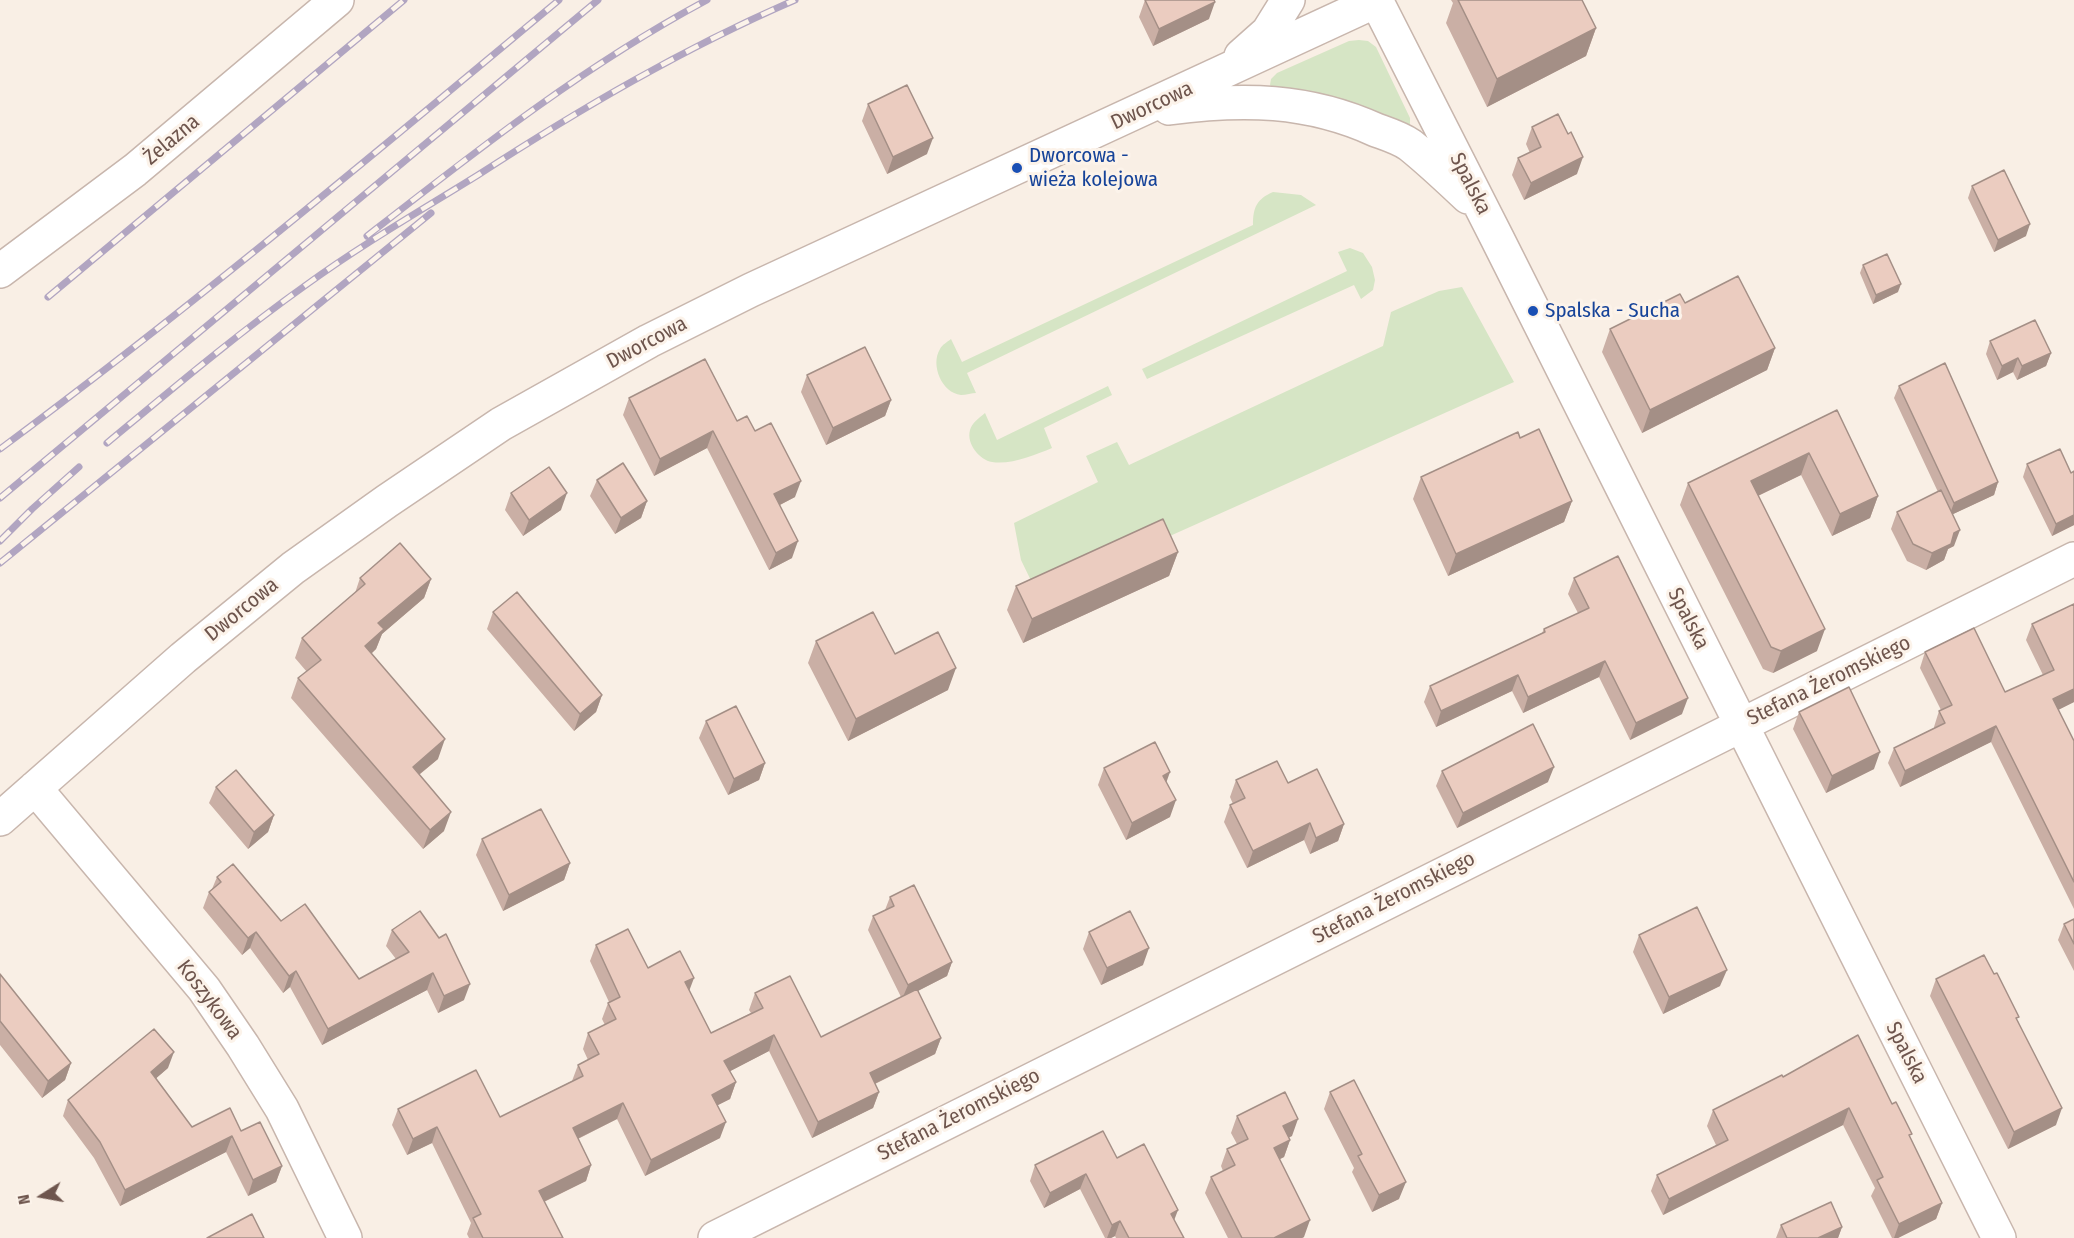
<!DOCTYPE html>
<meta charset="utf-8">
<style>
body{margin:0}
#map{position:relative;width:2074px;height:1238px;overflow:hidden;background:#f9efe5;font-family:"Fira Sans Condensed",sans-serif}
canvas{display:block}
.north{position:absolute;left:12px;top:1166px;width:60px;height:60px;-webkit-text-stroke:4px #fcf3ea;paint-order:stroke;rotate:259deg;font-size:16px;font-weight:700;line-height:24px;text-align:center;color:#6e554d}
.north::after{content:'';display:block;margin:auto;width:21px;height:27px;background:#6e554d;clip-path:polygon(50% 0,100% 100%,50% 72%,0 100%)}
</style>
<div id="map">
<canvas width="2074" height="1238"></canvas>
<div class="north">N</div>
</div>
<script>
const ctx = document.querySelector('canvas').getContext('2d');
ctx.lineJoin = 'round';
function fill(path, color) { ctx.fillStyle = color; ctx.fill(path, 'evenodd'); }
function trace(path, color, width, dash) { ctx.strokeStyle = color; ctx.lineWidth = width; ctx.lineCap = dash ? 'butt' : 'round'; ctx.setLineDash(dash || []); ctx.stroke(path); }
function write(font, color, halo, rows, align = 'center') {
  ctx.font = font + ' "Fira Sans Condensed",sans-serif'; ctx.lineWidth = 6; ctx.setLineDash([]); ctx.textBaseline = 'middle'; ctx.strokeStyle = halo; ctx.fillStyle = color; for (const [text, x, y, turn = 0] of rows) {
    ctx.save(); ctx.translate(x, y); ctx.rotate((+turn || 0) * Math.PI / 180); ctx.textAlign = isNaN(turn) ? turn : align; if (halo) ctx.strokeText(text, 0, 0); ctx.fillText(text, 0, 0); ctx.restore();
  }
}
const green = new Path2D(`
 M1359 40 1368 41 1376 47 1410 118V126L1275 92 1270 85 1271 79 1277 73 1349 41Z
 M1273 192 1301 195 1316 205 967 373 976 393C972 393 966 395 961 395 942 393 930 365 940 349 942 345 947 342 951 339L962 362 1253 225C1253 207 1257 199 1273 192Z
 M1350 248 1363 253 1372 267 1375 280 1373 290 1361 299 1354 285 1147 379 1142 369 1347 271 1338 252Z
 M1462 287 1514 382 1038 595 1021 560 1014 523 1098 482 1086 456 1117 442 1129 465 1383 346 1391 312 1439 291Z
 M1108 386 1112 395 1044 428 1052 448C1035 455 1011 465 992 462 980 460 966 444 970 430 972 423 979 418 985 413L997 440Z`);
const minor = new Path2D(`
 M1376 0 1497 238 1999 1238
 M1241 56 1268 32 1288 0
 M1169 108C1242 98 1308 99 1376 130 1387 134 1400 138 1410 145 1430 161 1449 179 1468 197
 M0 271 135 170 337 0
 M35 788 204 989 243 1046 282 1109 345 1238
 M0 819 183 658 293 568 387 501 501 424 649 341 751 290 1376 1
 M715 1238 2074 559`);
const rail = new Path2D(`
 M367 236C476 151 585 65 707 0
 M48 297 404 0
 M107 443C172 389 237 334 306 285 361 245 420 211 478 175 580 109 684 48 795 0
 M0 449C192 307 375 153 559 0
 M0 498 598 0
 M0 541 32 509 79 467
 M0 563 431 213`);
const wall = new Path2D(`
 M1145 0 1209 19 1153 46 1139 17Z
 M1451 0H1582L1596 28 1586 56 1487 107 1446 23 1453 3Z
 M868 104 927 154 887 174 862 121Z
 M1532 127 1568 134 1577 174 1524 200 1512 175 1518 158 1530 153 1526 144Z
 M1972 186 2026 236 1994 252 1968 198Z
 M1863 265 1898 292 1873 304 1860 273Z
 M1685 303 1775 348 1767 370 1642 433 1602 352 1610 329Z
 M1990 341 2051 353 2046 366 2017 380 2013 372 1997 380 1986 354Z
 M807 375 891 400 885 416 826 445 801 392Z
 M1899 386 1998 482 1994 495 1953 514 1954 546 1948 549 1944 560 1926 570 1907 561 1891 529 1897 512 1938 492 1894 398Z
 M629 398 737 421 755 431 795 497 780 505 792 558 769 570 707 448 654 476 623 415Z
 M1837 410 1878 496 1870 518 1832 536 1801 475 1758 496 1817 651 1773 673 1763 669 1680 505 1688 483Z
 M1520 438 1572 501 1564 522 1448 576 1413 499 1421 477Z
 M2027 464 2071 473 2074 471V525L2052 536 2023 477Z
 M597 480 647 501 641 518 615 534 590 496Z
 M511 493 561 510 523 536 505 510Z
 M1178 552 1169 576 1023 643 1007 610 1016 586Z
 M360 578 431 579 424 598 382 634 376 649 371 654 438 759 419 775 444 831 423 849 291 698 298 678 307 672 295 658 302 638 355 593Z
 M1574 578 1682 714 1630 740 1599 677 1523 713 1512 691 1436 727 1424 702 1430 686 1542 633 1544 629 1578 613 1568 594Z
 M2074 604V702L2058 710 2074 741V909L1991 742 1900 787 1888 763 1894 748 1934 728V727L1939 711 1941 710 1920 668 1925 652 2005 692 2043 675 2026 640 2032 624Z
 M493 612 602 695 596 712 574 731 487 629Z
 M816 641 895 654 948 690 848 741 808 663Z
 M1799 712 1874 769 1826 793 1793 729Z
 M706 721 765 763 759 780 728 795 699 738Z
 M1104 768 1166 782 1170 817 1126 840 1098 785Z
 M1442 771 1548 782 1457 828 1436 786Z
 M1236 780 1288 783 1344 824 1338 841 1310 854 1304 840 1247 868 1224 822 1230 805 1233 804 1230 797Z
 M216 787 274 815 268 832 248 849 209 803Z
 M482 839 570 863 564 880 503 911 476 855Z
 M217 877 281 921 359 979 396 959 386 946 392 930 464 1000 438 1013 427 990 322 1045 290 987 283 993 250 948 242 955 203 908 209 892 212 889Z
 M890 897 952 962 947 976 918 991 941 1038 935 1054 875 1084 879 1092 873 1108 812 1138 769 1051 730 1071 736 1082 730 1099 718 1105 720 1138 645 1176 617 1119 578 1139 591 1165 586 1181 544 1202 563 1238H469L467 1234 471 1223 432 1143 407 1155 392 1125 398 1109 500 1117 572 1081 578 1065 588 1060 583 1049 588 1033 605 1025 602 1019 608 1003 609 1002 590 961 596 945 648 968 689 991 711 1033 751 1013 749 1010 755 993 821 1037 901 997 868 930 873 916 885 910Z
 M2074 919V971L2058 940 2064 924Z
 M1089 932 1143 965 1101 985 1083 949Z
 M1639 935 1720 986 1663 1014 1633 952Z
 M0 974 71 1063 65 1080 42 1098 0 1045Z
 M1936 979 2018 1021 2056 1125 2008 1149 1930 996Z
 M168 1068 156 1078 192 1127 241 1131 282 1166 276 1182 248 1196 226 1152 120 1206 94 1158 63 1116 68 1100Z
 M1783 1077 1892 1104 1942 1203 1936 1219 1898 1238H1892L1871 1196 1875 1188 1843 1125 1663 1215 1651 1191 1657 1175 1716 1145 1707 1126 1713 1110Z
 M1330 1092 1399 1199 1372 1212 1352 1172 1354 1168 1324 1109Z
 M1237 1116 1292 1136 1289 1137 1290 1140 1284 1157 1280 1159 1304 1237 1302 1238H1228L1205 1193 1211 1177 1223 1171 1221 1166 1227 1149 1237 1144 1231 1133Z
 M1117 1158 1174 1220 1184 1238H1116L1115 1236 1111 1238H1105L1080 1189 1044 1208 1030 1181 1035 1165Z
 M1781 1225 1842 1227 1838 1238H1776Z`);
const shadedWall = new Path2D(`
 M1215 2 1209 19 1153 46 1159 29Z
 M1596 28 1586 56 1487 107 1497 79Z
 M933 138 927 154 887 174 893 157Z
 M1583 157 1577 174 1524 200 1531 183Z
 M2030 224 2026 236 1994 252 1998 240Z
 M1901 284 1898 292 1873 304 1876 295Z
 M1775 348 1767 370 1642 433 1650 410Z
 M2051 353 2046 366 2017 380 2022 366Z
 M2018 358 2013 372 1997 380 2002 366Z
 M891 400 885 416 826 445 833 428Z
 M713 431 707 448 654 476 660 459Z
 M1809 453 1801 475 1743 503 1751 481Z
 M801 481 795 497 768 511 774 494Z
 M1998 482 1994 495 1949 516 1954 503Z
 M567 493 561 510 523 536 529 520Z
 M1878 496 1870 518 1832 536 1840 514Z
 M647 501 641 518 615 534 621 518Z
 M1572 501 1564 522 1448 576 1456 554Z
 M2074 515V525L2052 536 2056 524Z
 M1960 530 1954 546 1948 549 1944 560 1926 570 1932 553 1954 533Z
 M798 541 792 558 769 570 776 553Z
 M1178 552 1169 576 1023 643 1032 619Z
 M431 579 424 598 382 634 376 649 358 666 365 646 378 623Z
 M1825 629 1817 651 1773 673 1781 651Z
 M1605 661 1599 677 1523 713 1528 697Z
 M956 668 948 690 848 741 856 719Z
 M1518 675 1512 691 1436 727 1441 711Z
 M2074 689V702L2048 715 2053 699Z
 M602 695 596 712 574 731 580 714Z
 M1688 698 1682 714 1630 740 1636 723Z
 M1996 726 1991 742 1900 787 1905 771Z
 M445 739 438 759 405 786 413 767Z
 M1880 752 1874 769 1826 793 1832 776Z
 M765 763 759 780 728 795 734 779Z
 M1554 767 1548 782 1457 828 1463 813Z
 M1170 772 1164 789 1163 776Z
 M1176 800 1170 817 1126 840 1132 823Z
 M451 812 444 831 423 849 430 830Z
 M274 815 268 832 248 849 254 832Z
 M1310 823 1304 840 1247 868 1253 851Z
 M1344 824 1338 841 1310 854 1316 838Z
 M570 863 564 880 503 911 509 895Z
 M256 932 250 948 242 955 248 938Z
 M1149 948 1143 965 1101 985 1107 968Z
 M952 962 947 976 902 999 908 985Z
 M1727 970 1720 986 1663 1014 1669 997Z
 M296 971 290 987 283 993 289 976Z
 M433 973 427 990 322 1045 328 1029Z
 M694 978 688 994 685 982Z
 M470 984 464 1000 438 1013 444 996Z
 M774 1035 769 1051 719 1077 724 1061Z
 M941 1038 935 1054 864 1089 870 1073Z
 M174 1052 168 1068 145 1088 151 1072Z
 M71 1063 65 1080 42 1098 48 1081Z
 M736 1082 730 1099 706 1111 712 1095Z
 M879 1092 873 1108 812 1138 818 1122Z
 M623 1103 617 1119 567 1144 573 1128Z
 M1849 1108 1843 1125 1663 1215 1669 1199Z
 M2062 1108 2056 1125 2008 1149 2014 1132Z
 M1298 1119 1292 1136 1277 1143 1283 1126Z
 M726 1122 720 1138 645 1176 651 1160Z
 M437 1127 432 1143 407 1155 413 1139Z
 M232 1136 226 1152 120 1206 125 1190Z
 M1290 1140 1284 1157 1268 1165 1274 1148Z
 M591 1165 586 1181 533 1207 539 1191Z
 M282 1166 276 1182 248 1196 253 1180Z
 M1086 1174 1080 1189 1044 1208 1050 1193Z
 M1406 1182 1399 1199 1372 1212 1379 1195Z
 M1942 1203 1936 1219 1898 1238H1894L1899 1224Z
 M1178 1210 1172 1226 1171 1214Z
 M1310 1220 1304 1237 1302 1238H1274Z
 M1120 1221 1115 1236 1111 1238H1107L1112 1225Z
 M1842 1227 1838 1238H1818Z`);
const building = new Path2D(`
 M1145 0H1214L1215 2 1159 29Z
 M1458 0H1582L1596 28 1497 79Z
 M907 85 933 138 893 157 868 104Z
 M1558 114 1568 134 1571 132 1583 157 1531 183 1518 158 1541 147 1532 127Z
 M2004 170 2030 224 1998 240 1972 186Z
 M1887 254 1901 284 1876 295 1863 265Z
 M1738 276 1775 348 1650 410 1610 329 1680 294 1685 303Z
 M2035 320 2051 353 2022 366 2018 358 2002 366 1990 341Z
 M865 347 891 400 833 428 807 375Z
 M705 359 737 421 747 416 755 431 771 423 801 481 774 494 798 541 776 553 713 431 660 459 629 398Z
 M1945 363 1998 482 1954 503 1899 386Z
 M1837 410 1878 496 1840 514 1809 453 1751 481 1825 629 1781 651 1771 647 1688 483Z
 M1539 429 1572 501 1456 554 1421 477 1518 432 1520 438Z
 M2060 449 2071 473 2074 471V515L2056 524 2027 464Z
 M623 463 647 501 621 518 597 480Z
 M549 467 567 493 529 520 511 493Z
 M1941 490 1960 530 1954 533 1951 544 1932 553 1913 544 1897 512Z
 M1163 519 1178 552 1032 619 1016 586Z
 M400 543 431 579 378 623 384 629 365 646 445 739 413 767 451 812 430 830 298 678 321 660 302 638 365 584 360 578Z
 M1618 556 1688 698 1636 723 1605 661 1528 697 1518 675 1441 711 1430 686 1545 632 1544 629 1589 608 1574 578Z
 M517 592 602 695 580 714 493 612Z
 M2074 604V689L2053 699 2074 741V882L1996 726 1905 771 1894 748 1945 723 1939 711 1952 705 1925 652 1974 628 2005 692 2054 670 2032 624Z
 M873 612 895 654 938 632 956 668 856 719 816 641Z
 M1849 687 1880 752 1832 776 1799 712Z
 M736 706 765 763 734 779 706 721Z
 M1533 724 1554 767 1463 813 1442 771Z
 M1155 742 1170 772 1163 776 1176 800 1132 823 1104 768Z
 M1277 761 1288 783 1317 769 1344 824 1316 838 1310 823 1253 851 1230 805 1245 798 1236 780Z
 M236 770 274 815 254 832 216 787Z
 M541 809 570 863 509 895 482 839Z
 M233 864 281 921 305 904 359 979 409 952 392 930 420 911 439 938 446 934 470 984 444 996 433 973 328 1029 296 971 289 976 256 932 248 938 209 892 221 882 217 877Z
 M914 885 952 962 908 985 873 916 894 906 890 897Z
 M1697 907 1727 970 1669 997 1639 935Z
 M1130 911 1149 948 1107 968 1089 932Z
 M2074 919V944L2064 924Z
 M628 929 648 968 680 951 694 978 685 982 711 1033 763 1008 755 993 790 976 821 1037 917 989 941 1038 870 1073 879 1092 818 1122 774 1035 724 1061 736 1082 712 1095 726 1122 651 1160 623 1103 573 1128 591 1165 539 1191 563 1238H483L473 1218 481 1214 437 1127 413 1139 398 1109 476 1070 500 1117 583 1076 578 1065 599 1054 588 1033 616 1019 608 1003 620 997 596 945Z
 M1984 955 1994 974 1997 973 2019 1017 2016 1018 2062 1108 2014 1132 1936 979Z
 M0 974 71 1063 48 1081 0 1021Z
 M154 1029 174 1052 151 1072 192 1127 230 1108 241 1131 260 1122 282 1166 253 1180 232 1136 125 1190 100 1142 68 1100Z
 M1858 1035 1892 1104 1896 1102 1912 1134 1909 1135 1942 1203 1899 1224 1877 1180 1883 1177 1849 1108 1669 1199 1657 1175 1728 1140 1713 1110 1782 1075 1783 1077Z
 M1354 1080 1406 1182 1379 1195 1358 1156 1362 1154 1330 1092Z
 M1285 1092 1298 1119 1283 1126 1290 1140 1274 1148 1310 1220 1274 1238H1242L1211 1177 1235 1165 1227 1149 1248 1139 1237 1116Z
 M1103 1131 1117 1158 1144 1144 1178 1210 1171 1214 1184 1238H1129L1120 1221 1112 1225 1086 1174 1050 1193 1035 1165Z
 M1831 1202 1842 1227 1818 1238H1787L1781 1225Z
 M252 1214 264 1238H207Z`);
const markers = [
 [1017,168,6,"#1a4fb4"],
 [1533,311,6,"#1a4fb4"]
];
const streetNames = [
 ["Dworcowa",1152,106,-25],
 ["Żelazna",172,140,-40],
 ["Spalska",1470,184,63],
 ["Dworcowa",647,343,-28],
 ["Dworcowa",242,610,-39],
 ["Spalska",1688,619,63],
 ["Stefana Żeromskiego",1829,681,-26],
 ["Stefana Żeromskiego",1394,898,-27],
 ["Koszykowa",209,1000,53],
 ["Spalska",1906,1053,63],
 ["Stefana Żeromskiego",959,1115,-27]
];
const transitNames = [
 ["Dworcowa -",1029,156],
 ["wieża kolejowa",1029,180],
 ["Spalska - Sucha",1545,311]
];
fill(green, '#d6e5c5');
trace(minor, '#c8b6ad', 36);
trace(minor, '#fff', 33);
trace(rail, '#b1a5c1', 7);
trace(rail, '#fcf3ea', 4.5, [14]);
fill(wall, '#caafa5');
fill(shadedWall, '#a48f86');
fill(building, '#ebccc0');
trace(building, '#a48f86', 1.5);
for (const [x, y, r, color] of markers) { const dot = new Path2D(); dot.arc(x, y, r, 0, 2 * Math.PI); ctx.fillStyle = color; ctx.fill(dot); trace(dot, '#fcf3ea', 2); }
write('21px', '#6e554d', '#fcf3ea', streetNames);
write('21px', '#164399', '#fcf3ea', transitNames, 'left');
</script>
